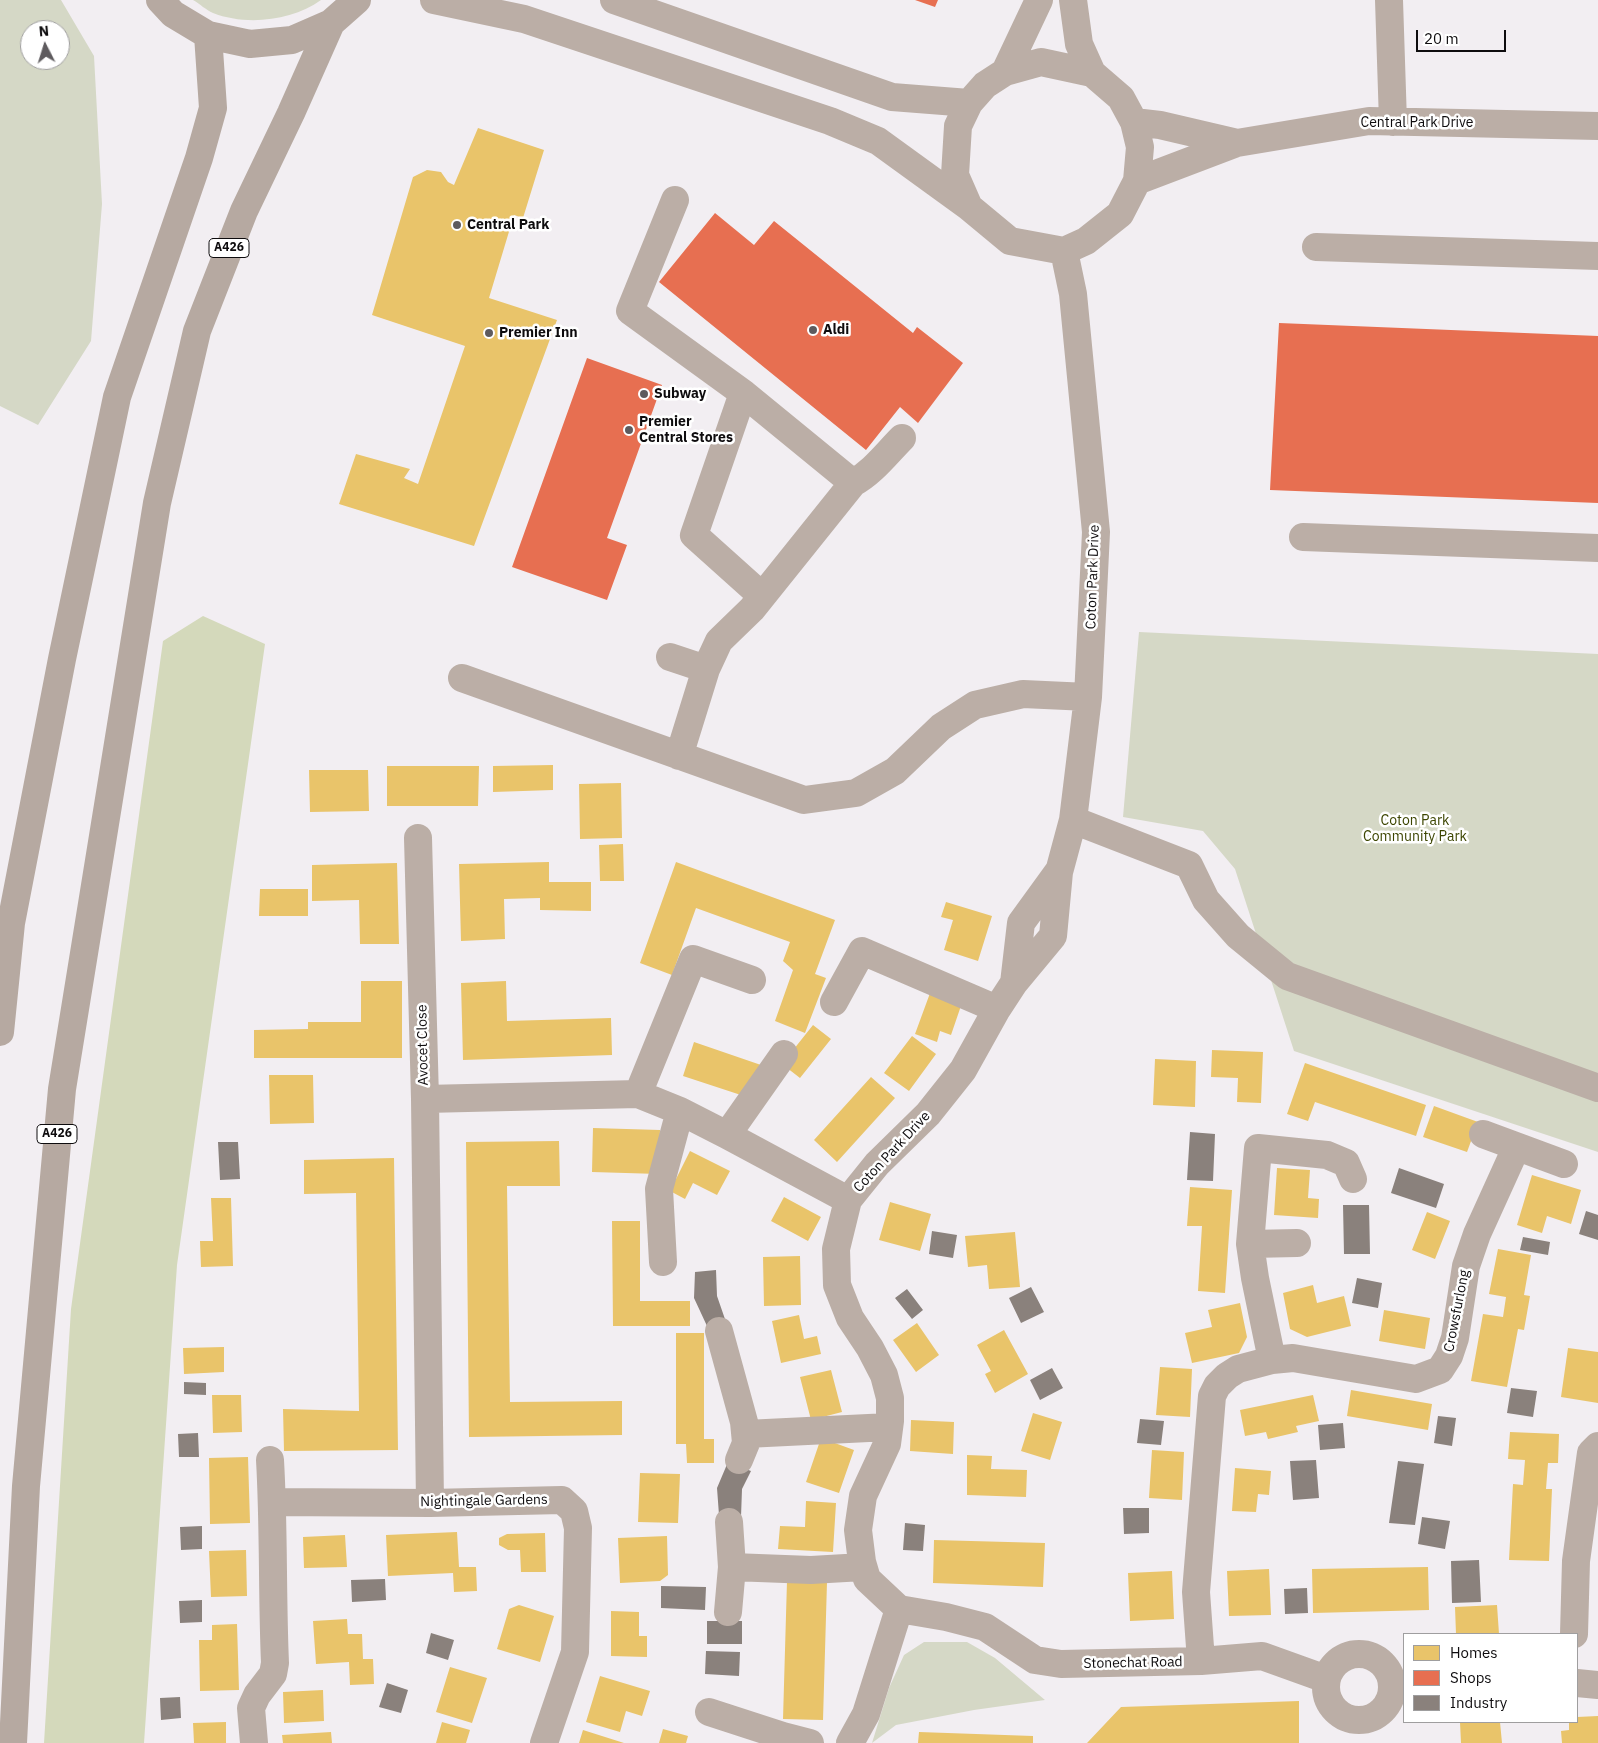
<!DOCTYPE html>
<style>
body{margin:0}
#map{position:relative;width:1598px;height:1743px;overflow:hidden;background:#f2eef2;font-family:"IBM Plex Sans",sans-serif}
canvas{display:block}
.legend{position:absolute;left:1403px;top:1633px;width:175px;height:90px;box-sizing:border-box;background:#fff;border:1px solid #9f9e9f;margin:0;padding:6px 9px;list-style:none;font-size:15px;color:#0e0c0e}
.legend li{display:flex;align-items:center;gap:10px;height:25px}
.legend b{width:25px;border:1px solid #9f9e9f}
.north{position:absolute;left:20px;top:20px;width:50px;height:50px;box-sizing:border-box;background:#fff;border:1px solid #9f9e9f;border-radius:50%;rotate:355deg;font-size:14px;font-weight:700;line-height:20px;text-align:center;color:#0e0c0e}
.north::after{content:'';display:block;margin:auto;width:18px;height:22px;background:#5e5b5e;clip-path:polygon(50% 0,100% 100%,50% 72%,0 100%)}
.scale{position:absolute;left:1416px;top:30px;width:90px;height:22px;box-sizing:border-box;border:2px solid #0e0c0e;border-top:0;padding-left:6px;font-size:15px;line-height:18px;white-space:nowrap;color:#0e0c0e;-webkit-text-stroke:4px #fff;paint-order:stroke}
</style>
<div id="map">
<canvas width="1598" height="1743"></canvas>
<ul class="legend">
<li><b style="height:14px;background:#e9c46a"></b>Homes</li>
<li><b style="height:14px;background:#e76f51"></b>Shops</li>
<li><b style="height:14px;background:#8a817c"></b>Industry</li>
</ul>
<div class="north">N</div>
<div class="scale">20 m</div>
</div>
<script>
const ctx = document.querySelector('canvas').getContext('2d');
ctx.lineJoin = 'round';
function fill(path, color) { ctx.fillStyle = color; ctx.fill(path, 'evenodd'); }
function trace(path, color, width, dash) { ctx.strokeStyle = color; ctx.lineWidth = width; ctx.lineCap = dash ? 'butt' : 'round'; ctx.setLineDash(dash || []); ctx.stroke(path); }
function write(font, color, halo, rows, align = 'center') {
  ctx.font = font + ' "IBM Plex Sans",sans-serif'; ctx.lineWidth = 5; ctx.setLineDash([]); ctx.textBaseline = 'middle'; ctx.strokeStyle = halo; ctx.fillStyle = color; for (const [text, x, y, turn = 0] of rows) {
    ctx.save(); ctx.translate(x, y); ctx.rotate((+turn || 0) * Math.PI / 180); ctx.textAlign = isNaN(turn) ? turn : align; if (halo) ctx.strokeText(text, 0, 0); ctx.fillText(text, 0, 0); ctx.restore();
  }
}
const green = new Path2D(`
 M0 0H61L94 56 102 204 91 341 38 425 0 406ZM30 30H60V60H30Z
 M193 0H321C292 21 246 26 213 13 206 10 200 4 193 0Z
 M1139 632 1598 654V1152L1294 1051 1235 869 1203 831 1123 817Z
 M924 1642H967L995 1658 1045 1700 974 1710 896 1725 872 1743 889 1688 904 1655Z`);
const forest = new Path2D(`
 M203 616 265 644 177 1265 144 1743H44L71 1309 163 641Z`);
const homes = new Path2D(`
 M478 128 544 150 523 218 514 215 489 298 557 320 474 546 339 504 356 454 410 469 404 478 418 484 465 346 372 315 413 177 427 170 441 172 448 182 454 185Z
 M553 765V790L493 792V766Z
 M387 766H479L478 806H387Z
 M309 770H368L369 811 310 812Z
 M621 783 622 838 580 839 579 784Z
 M623 844 624 881H600L599 845Z
 M549 862V882H591V911L540 910V898L504 899 505 939 461 941 459 864Z
 M676 862 835 920 815 974 826 978 805 1033 775 1021 793 970 783 961 790 942 696 908 672 975 640 963Z
 M397 863 399 944H360L359 900 312 901V865Z
 M260 889H308V916H259Z
 M946 902 992 916 978 961 944 950 953 920 941 917Z
 M361 981H402V1058H254V1030L308 1029V1022H361Z
 M506 981 507 1021 611 1018 612 1055 463 1060 461 983Z
 M933 985 964 997 951 1035 940 1031 937 1042 915 1034Z
 M813 1025 831 1039 800 1078 782 1064Z
 M912 1036 936 1054 909 1091 884 1073Z
 M694 1042 761 1065 750 1098 683 1076Z
 M1212 1050 1263 1052 1261 1103 1237 1102 1238 1078 1211 1077Z
 M1155 1059 1196 1061 1195 1107 1153 1105Z
 M1305 1063 1426 1105 1416 1136 1315 1102 1308 1121 1287 1114Z
 M269 1075H313L314 1123 270 1124Z
 M871 1077 895 1098 837 1162 814 1140Z
 M1434 1106 1478 1122 1467 1152 1423 1137Z
 M593 1128 660 1130 659 1174 592 1172Z
 M559 1141 560 1186H507L510 1402 622 1401V1435L469 1437 466 1142Z
 M690 1151 730 1171 717 1195 693 1183 685 1199 670 1191Z
 M394 1158 398 1450 284 1451 283 1409 359 1411 356 1193 304 1194V1160Z
 M1277 1168 1310 1170 1308 1198 1319 1199 1318 1218 1274 1215Z
 M1532 1175 1581 1190 1571 1224 1547 1216 1542 1233 1517 1225Z
 M1190 1187 1232 1190 1225 1293 1198 1291 1202 1226H1187Z
 M784 1197 821 1217 808 1241 771 1221Z
 M211 1198H231L233 1266 201 1267 200 1241H213Z
 M890 1202 931 1214 920 1251 879 1240Z
 M1427 1212 1450 1221 1435 1259 1412 1250Z
 M612 1221H640V1301H690V1326H613Z
 M1015 1232 1020 1287 989 1289 987 1265 968 1267 965 1236Z
 M1498 1249 1531 1255 1524 1295 1530 1296 1524 1330 1518 1329 1507 1387 1471 1381 1483 1314 1503 1317 1506 1297 1489 1294Z
 M800 1256 801 1305 764 1306 763 1257Z
 M1313 1285 1317 1303 1344 1296 1351 1326 1307 1337 1290 1329 1283 1293Z
 M1240 1303 1247 1337 1239 1353 1192 1363 1185 1333 1212 1327 1208 1310Z
 M1384 1310 1430 1318 1425 1349 1379 1341Z
 M799 1315 804 1339 817 1336 821 1354 781 1363 772 1321Z
 M917 1323 939 1355 916 1372 893 1340Z
 M1004 1330 1028 1374 995 1393 985 1374 991 1371 977 1345Z
 M676 1333H704V1439H714V1463H687L686 1444H676Z
 M224 1347V1372L184 1374 183 1348Z
 M1568 1348 1598 1352V1403L1561 1397Z
 M1160 1367 1192 1369 1190 1417 1156 1415Z
 M831 1370 842 1412 811 1420 800 1377Z
 M1351 1390 1432 1404 1428 1430 1347 1416Z
 M212 1395H241L242 1432 213 1433Z
 M1313 1395 1319 1421 1296 1426 1298 1432 1268 1439 1266 1432 1245 1436 1240 1410Z
 M1033 1413 1062 1422 1050 1460 1021 1451Z
 M911 1420 954 1422 953 1454 910 1451Z
 M1510 1432 1559 1434 1558 1463H1548L1546 1489H1552L1549 1561 1509 1560 1513 1484 1523 1485 1525 1460 1508 1459Z
 M821 1438 854 1450 839 1493 806 1482Z
 M1152 1450 1184 1452 1182 1500 1149 1498Z
 M967 1455 992 1456 991 1469 1027 1470 1026 1497 967 1495Z
 M248 1457 250 1523 210 1524 209 1458Z
 M1235 1468 1271 1471 1269 1495 1258 1494 1256 1512 1232 1511Z
 M640 1473 680 1474 678 1523 638 1522Z
 M806 1501 836 1503 833 1552 778 1549 780 1526 805 1527Z
 M457 1532 459 1567H476L477 1591 454 1592 453 1573 388 1576 386 1535Z
 M545 1533 546 1572H521L520 1550H508L499 1545V1538L507 1534Z
 M345 1535 347 1567 304 1568 303 1537Z
 M667 1536 668 1575 660 1581 620 1583 618 1538Z
 M934 1540 1045 1543 1043 1587 933 1583Z
 M246 1550 247 1596 211 1597 209 1551Z
 M1428 1567 1429 1610 1313 1613 1312 1569Z
 M1269 1569 1271 1615 1229 1616 1227 1571Z
 M1172 1571 1174 1619 1130 1621 1128 1573Z
 M787 1581 827 1582 823 1720 783 1719Z
 M519 1605 554 1616 540 1662 497 1649 509 1609Z
 M1497 1605 1499 1634H1456L1455 1607Z
 M611 1611 639 1612V1636H647V1657L611 1656Z
 M347 1619 348 1634H362L363 1659H373L374 1684 350 1685 349 1662 316 1664 313 1621Z
 M237 1624 239 1690 200 1691 199 1640H212V1625Z
 M450 1667 487 1678 472 1723 436 1712Z
 M600 1676 650 1691 642 1716 626 1711 620 1732 586 1722Z
 M323 1690 324 1721 284 1723 283 1692Z
 M1299 1701V1743H1087L1121 1707Z
 M1598 1716V1743H1562L1561 1731 1569 1730V1722H1577V1717Z
 M226 1722V1743H194L193 1723Z
 M442 1722 470 1730 466 1743H436Z
 M1460 1722H1500L1502 1743H1461Z
 M663 1729 688 1736 686 1743H659Z
 M583 1730 624 1743H579Z
 M331 1732 332 1743H283L282 1735Z
 M919 1732 1033 1736V1743H918Z`);
const shops = new Path2D(`
 M915 0H938L935 7Z
 M715 213 754 245 774 221 913 333 917 327 963 363 918 423 900 407 866 450 659 282Z
 M1279 323 1598 336V503L1270 490Z
 M587 358 662 385 607 538 627 545 607 600 512 567Z`);
const industry = new Path2D(`
 M1190 1132 1215 1134 1213 1181 1187 1180Z
 M218 1142H238L240 1179 220 1180Z
 M1399 1168 1444 1184 1436 1208 1391 1193Z
 M1343 1205H1369L1370 1254H1344Z
 M1586 1211 1598 1215V1240L1579 1234Z
 M932 1231 957 1235 953 1258 929 1254Z
 M1523 1237 1550 1242 1548 1255 1520 1250Z
 M716 1270 717 1296 726 1322 707 1326 694 1298 695 1272Z
 M1357 1278 1382 1283 1378 1308 1352 1303Z
 M1031 1287 1044 1312 1021 1323 1009 1298Z
 M907 1289 923 1310 912 1319 895 1298Z
 M1052 1368 1063 1388 1040 1400 1030 1380Z
 M184 1382 206 1383V1395L184 1394Z
 M1511 1388 1537 1391 1533 1417 1507 1413Z
 M1438 1416 1456 1418 1452 1446 1434 1443Z
 M1140 1419 1164 1421 1161 1445 1137 1443Z
 M1343 1423 1345 1448 1320 1450 1318 1425Z
 M198 1433 199 1457H179L178 1434Z
 M1316 1460 1319 1498 1293 1500 1290 1461Z
 M1398 1461 1424 1464 1415 1525 1389 1523Z
 M728 1462 751 1471 742 1489 741 1517 719 1515 717 1488Z
 M1123 1508H1149V1533L1124 1534Z
 M1422 1517 1450 1521 1445 1549 1418 1544Z
 M905 1523 925 1525 923 1551 903 1550Z
 M202 1526V1549L181 1550 180 1527Z
 M1479 1560 1481 1602 1452 1603 1451 1561Z
 M385 1579 386 1600 352 1602 351 1580Z
 M661 1586 706 1587 705 1610 661 1608Z
 M1307 1588 1308 1613 1285 1614 1284 1589Z
 M202 1600V1622L180 1623 179 1601Z
 M707 1621H742V1644H707Z
 M431 1633 454 1640 448 1660 426 1653Z
 M706 1651 740 1652 739 1676 705 1674Z
 M387 1683 408 1690 401 1713 379 1707Z
 M180 1697 181 1718 161 1720 160 1698Z`);
const minor = new Path2D(`
 M434 0 524 19 830 121 878 141 969 207 1010 241 1064 251 1086 241 1120 214 1137 181 1140 147 1134 122 1121 98 1092 73 1041 62 1005 72 985 85 969 103 958 126 955 175 969 207
 M614 0 892 97 969 103
 M1073 0 1079 44 1092 73
 M1389 0 1393 122
 M1005 72 1039 0
 M1134 122 1160 125 1237 143
 M1137 181 1237 143 1369 121 1598 126
 M675 200 630 311 743 393 853 483 752 609 719 641 706 669 679 756
 M1316 247 1598 256
 M1064 251 1073 294 1096 532 1088 697 1073 820 1059 872 1053 936 1014 983 997 1009 963 1070 928 1114 877 1164 848 1200 836 1249 837 1285 850 1318 870 1348 884 1375 890 1398V1421L887 1444 863 1496 858 1530 862 1562 867 1579 899 1609 946 1617 985 1627 1035 1660 1061 1664 1201 1661 1262 1656 1326 1679
 M743 393 694 535 762 596
 M853 483C873 472 886 454 902 438
 M1303 537 1598 548
 M670 657 706 669
 M462 678 804 800 856 793 895 771 941 727 975 705 1023 694 1088 697
 M1073 820 1189 865 1206 900 1238 936 1287 976 1598 1088
 M418 838 425 1099 430 1503
 M1014 983 1021 923 1058 872
 M834 1002 862 951 997 1009
 M638 1094 693 959 752 980
 M425 1099 638 1094 680 1111 727 1135 848 1200
 M1483 1134 1564 1164
 M727 1135 784 1054
 M1250 1244 1297 1243
 M663 1262 659 1189 680 1111
 M719 1331 744 1422 746 1443 739 1460
 M1272 1360 1255 1278 1250 1244 1258 1148 1327 1155 1346 1163 1353 1179
 M746 1434 889 1427
 M273 1502 430 1503 562 1500 574 1511 578 1528 575 1652 544 1743
 M732 1567 811 1570 863 1567
 M728 1612 732 1567 729 1522
 M1574 1634 1576 1561 1591 1453 1598 1446
 M1326 1687a33 33 0 1 1 66 0a33 33 0 1 1-66 0Z
 M1201 1661 1196 1592 1212 1396 1217 1386 1227 1376 1238 1369 1272 1360 1293 1358 1416 1379 1440 1370 1449 1356 1455 1338 1466 1266 1477 1234 1516 1148
 M1577 1683 1598 1685
 M709 1712 783 1736 810 1743
 M254 1743 251 1708 257 1695 273 1674 275 1663C272 1595 274 1528 270 1460
 M850 1743 866 1714 899 1609`);
const highway = new Path2D(`
 M160 0 173 14 208 35 250 44 292 40 331 23 357 0
 M0 1032 11 923 62 659 117 397 199 158 213 108 208 35
 M13 1743 26 1486 62 1089 157 503 197 331 244 211 291 113 331 23`);
const markers = [
 [457,225,5,"#5e5b5e"],
 [813,330,5,"#5e5b5e"],
 [489,333,5,"#5e5b5e"],
 [644,394,5,"#5e5b5e"],
 [629,430,5,"#5e5b5e"]
];
const shields = [
 [229,248,40],
 [57,1134,40]
];
const shieldNames = [
 ["A426",229,248],
 ["A426",57,1134]
];
const streetNames = [
 ["Central Park Drive",1417,123],
 ["Coton Park Drive",1093,577,-88],
 ["Avocet Close",423,1045,-91],
 ["Coton Park Drive",892,1152,-47],
 ["Crowsfurlong",1457,1311,-79],
 ["Nightingale Gardens",484,1501,-1],
 ["Stonechat Road",1133,1663,-1]
];
const poiNames = [
 ["Central Park",467,225],
 ["Aldi",823,330],
 ["Premier Inn",499,333],
 ["Subway",654,394],
 ["Premier",639,422],
 ["Central Stores",639,438]
];
const parkNames = [
 ["Coton Park",1415,821],
 ["Community Park",1415,837]
];
fill(green, '#d5d8c6');
fill(forest, '#d4d9bb');
fill(homes, '#e9c46a');
fill(shops, '#e76f51');
fill(industry, '#8a817c');
trace(minor, '#bbaea6', 28);
trace(highway, '#b6a9a1', 28);
for (const [x, y, r, color] of markers) { const dot = new Path2D(); dot.arc(x, y, r, 0, 2 * Math.PI); ctx.fillStyle = color; ctx.fill(dot); trace(dot, '#fff', 2); }
for (const [x, y, w] of shields) { const box = new Path2D(); box.roundRect(x - w / 2, y - 9.5, w, 19, 4); ctx.fillStyle = '#fff'; ctx.fill(box); trace(box, '#0e0c0e', 1); }
write('bold 12px', '#0e0c0e', null, shieldNames);
write('14px', '#0e0c0e', '#fff', streetNames);
write('bold 14px', '#0e0c0e', '#fff', poiNames, 'left');
write('14px', '#3c4500', '#fff', parkNames);
</script>
